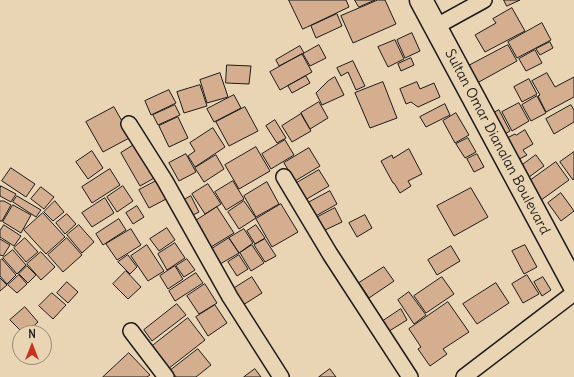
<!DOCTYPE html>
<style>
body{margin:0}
#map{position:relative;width:574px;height:377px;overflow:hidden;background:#e9d4b3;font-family:Delius,sans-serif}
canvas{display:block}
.north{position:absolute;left:12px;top:325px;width:40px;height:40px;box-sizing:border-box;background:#e9d4b3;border:1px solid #978a77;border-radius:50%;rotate:0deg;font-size:11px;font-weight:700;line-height:16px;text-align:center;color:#1c1c1c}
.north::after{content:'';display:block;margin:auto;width:14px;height:18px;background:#c8321e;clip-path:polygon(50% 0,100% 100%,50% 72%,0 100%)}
</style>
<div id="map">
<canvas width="574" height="377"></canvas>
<div class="north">N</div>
</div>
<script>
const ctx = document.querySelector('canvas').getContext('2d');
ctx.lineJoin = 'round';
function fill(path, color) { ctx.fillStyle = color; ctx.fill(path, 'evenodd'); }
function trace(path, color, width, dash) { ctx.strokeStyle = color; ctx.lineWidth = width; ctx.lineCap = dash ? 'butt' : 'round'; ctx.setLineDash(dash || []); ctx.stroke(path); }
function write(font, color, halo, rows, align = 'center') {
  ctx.font = font + ' Delius,sans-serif'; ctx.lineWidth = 3.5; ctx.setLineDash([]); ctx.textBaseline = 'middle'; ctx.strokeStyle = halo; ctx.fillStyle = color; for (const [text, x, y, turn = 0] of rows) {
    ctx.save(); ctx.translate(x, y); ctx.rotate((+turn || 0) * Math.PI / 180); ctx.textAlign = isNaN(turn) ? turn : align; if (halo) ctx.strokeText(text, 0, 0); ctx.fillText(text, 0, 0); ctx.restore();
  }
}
const building = new Path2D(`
 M289 0H346L349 7 303 29Z
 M355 0H375L359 7Z
 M378 0H385L396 24 353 43 341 16Z
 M504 0H520L507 6Z
 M512 8 525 31 485 52 475 35 496 23 493 19Z
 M337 14 342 26 316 38 311 26Z
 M542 23 551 40 517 58 508 42Z
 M412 33 420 51 405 58 397 40Z
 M395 40 404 59 388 67 378 47Z
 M550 42 553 48 540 55 536 49Z
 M319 45 326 58 310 66 303 54Z
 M508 45 517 61 468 88 459 71Z
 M300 46 304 53 279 66 276 60Z
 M535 50 542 63 526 71 519 59Z
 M302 54 312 72 280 90 270 72Z
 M411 58 414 65 401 71 398 64Z
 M353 61 365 86 356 90 348 72 341 76 337 68Z
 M227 65 251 66 249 84 226 83Z
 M220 73 228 97 207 103 200 80Z
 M547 73 555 87 574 77V97L546 112 538 96 540 95 532 81Z
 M306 76 310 83 292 93 288 86Z
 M335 77 344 95 322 105 316 93 328 81Z
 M529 79 537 94 522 102 514 87Z
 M383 82 397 118 370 128 355 93Z
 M417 82 420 89 434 83 440 97 418 107 411 102 406 104 400 89Z
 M200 85 207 106 184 113 177 92Z
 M169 90 176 103 151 115 145 101Z
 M234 95 241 108 214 122 207 109Z
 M537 96 546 113 531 121 522 105Z
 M319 102 328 118 310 129 301 113Z
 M519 103 529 121 512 131 502 112Z
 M445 104 450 115 426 127 420 117Z
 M175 105 180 115 158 125 153 115Z
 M571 105 574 110V122L554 134 546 119Z
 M114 107 131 137 103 152 86 122Z
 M245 107 258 131 229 146 216 122Z
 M499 110 510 131 498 138 486 117Z
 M456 113 469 135 455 143 443 121Z
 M301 114 311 131 292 142 282 126Z
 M178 117 188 138 169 147 159 126Z
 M275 120 286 138 277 143 266 126Z
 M213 128 225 147 195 167 188 156 195 151 190 143Z
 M525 130 533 144 523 150 527 155 510 164 499 142 515 134 516 135Z
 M468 138 476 152 465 158 456 144Z
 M285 140 294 155 271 169 262 154Z
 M137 143 156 177 140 186 121 153Z
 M256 147 270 171 239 189 225 165Z
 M309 148 320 166 295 181 284 163Z
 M409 149 422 174 408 181 411 186 400 193 394 183H393L381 161 392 155 393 158Z
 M92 151 103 168 88 179 76 162Z
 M574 152V179L573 180 560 162Z
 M186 154 196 172 179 181 169 163Z
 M477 154 484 167 474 172 467 159Z
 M216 155 224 169 204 182 195 168Z
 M536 155 544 166 525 180 517 169Z
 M556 162 569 180 537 203 524 185Z
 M11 168 35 184 26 197 2 181Z
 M110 169 120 185 92 203 82 187Z
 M319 170 329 186 305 200 295 184Z
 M158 180 168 198 149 208 139 190Z
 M233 181 244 199 226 210 215 192Z
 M267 182 279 204 256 217 244 196Z
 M208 184 221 204 205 214 192 194Z
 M1 186 16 194 11 202 0 196V189Z
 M123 186 133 201 117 212 107 197Z
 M41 187 54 197 44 209 31 199Z
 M471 188 488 217 454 236 437 206Z
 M330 191 337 204 314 217 306 204Z
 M561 193 574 211 561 221 548 203Z
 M17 196 41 210 36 217 13 202Z
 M191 196 199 212 187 218 179 203Z
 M105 198 114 213 92 227 82 213Z
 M0 201H4L11 205 2 221H0Z
 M55 201 64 212 53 221 44 212Z
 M244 201 256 218 239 229 228 212Z
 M281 204 298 232 272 247 256 219Z
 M13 205 31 215 21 233 3 222Z
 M137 206 144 217 133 224 126 213Z
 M217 207 234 233 211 247 194 222Z
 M335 208 342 222 323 231 316 218Z
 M43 213 65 237 46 254 24 230Z
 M67 214 76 224 65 234 56 223Z
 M365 215 372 228 357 237 349 223Z
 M119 219 126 230 103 245 96 234Z
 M4 225 21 236 14 246 0 237V231Z
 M79 225 94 242 82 253 67 235Z
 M256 225 265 238 255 244 247 231Z
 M167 228 175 240 159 251 150 239Z
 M131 229 141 245 117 260 106 244Z
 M244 229 253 243 239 253 229 238Z
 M25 238 38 252 26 262 14 248Z
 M67 238 82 255 63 272 48 255Z
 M229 238 239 253 215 267 207 252Z
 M0 239 10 245 3 256 0 255Z
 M265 239 276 256 265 262 254 245Z
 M175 243 185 258 167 270 158 254Z
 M147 245 164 271 148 281 131 256Z
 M252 245 264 263 251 271 240 253Z
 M525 245 537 267 524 274 512 251Z
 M451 246 460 261 437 275 428 260Z
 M13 250 26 265 17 274 3 258Z
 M41 252 55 267 41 280 27 264Z
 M128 255 137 267 130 274 118 262Z
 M239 255 248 269 237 276 228 262Z
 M2 259 16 275 7 284 0 276V261Z
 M187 259 195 270 184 277 176 266Z
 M27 266 36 275 28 283 19 274Z
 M175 266 183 279 168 289 160 276Z
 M384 267 394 281 369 298 359 283Z
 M126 271 141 287 128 299 113 284Z
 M196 273 203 283 175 301 169 291Z
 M19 275 27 284 17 293 8 285Z
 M527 275 539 294 523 303 512 284Z
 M252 277 262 293 243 305 233 289Z
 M442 277 454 294 426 313 414 296Z
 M543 277 551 290 542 296 534 282Z
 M0 278 7 285 0 291Z
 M67 282 78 292 68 303 57 293Z
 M496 283 509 303 477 324 463 304Z
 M205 284 217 303 199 314 187 296Z
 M409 292 426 315 414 324 398 300Z
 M52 293 66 305 53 319 39 306Z
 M448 302 469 332 443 349 447 354 430 366 418 349 421 347 409 329Z
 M177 304 186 315 152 341 144 330Z
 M215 305 227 323 208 336 196 317Z
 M25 307 38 322 26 333H23L10 320Z
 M401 309 407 320 386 333 380 323Z
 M188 318 205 340 168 369 151 347Z
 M198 349 211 365 196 377H176L171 370Z
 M129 353 150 375 147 377H103Z
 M255 369 261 377H244Z
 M330 369 336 377H319Z`);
const street = new Path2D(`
 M435 27 484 0
 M129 124 165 181 230 297 281 377
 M284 177 330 254 410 377
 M131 331 166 377
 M464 377 574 293`);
const secondary = new Path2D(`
 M421 0 574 285`);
const streetNames = [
 ["Sultan Omar Dianalan Boulevard",497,142,62]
];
fill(building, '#d5ae8f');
trace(building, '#1c1c1c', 1);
trace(street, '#1c1c1c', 18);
trace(secondary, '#1c1c1c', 25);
trace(street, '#e9d4b3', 15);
trace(secondary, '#e9d4b3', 22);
write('14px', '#1c1c1c', '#e9d4b3', streetNames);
</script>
